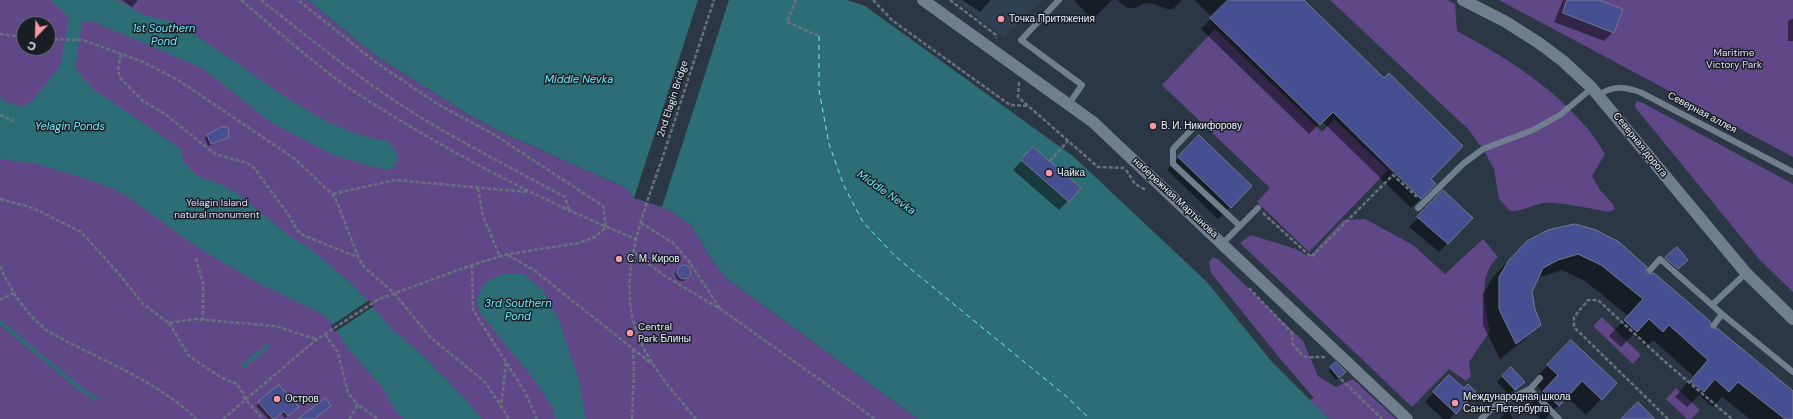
<!DOCTYPE html>
<meta charset="utf-8">
<style>
body{margin:0}
#map{position:relative;width:1793px;height:419px;overflow:hidden;background:#2c3745;font-family:"DM Sans",sans-serif}
canvas{display:block}
.north{position:absolute;left:16px;top:16px;width:40px;height:40px;box-sizing:border-box;background:#191e25;border:1px solid #6d737b;border-radius:50%;rotate:203deg;font-size:11px;font-weight:700;line-height:16px;text-align:center;color:#ebf2fb}
.north::after{content:'';display:block;margin:auto;width:14px;height:18px;background:#f39aa8;clip-path:polygon(50% 0,100% 100%,50% 72%,0 100%)}
</style>
<div id="map">
<canvas width="1793" height="419"></canvas>
<div class="north">С</div>
</div>
<script>
const ctx = document.querySelector('canvas').getContext('2d');
ctx.lineJoin = 'round';
function fill(path, color) { ctx.fillStyle = color; ctx.fill(path, 'evenodd'); }
function trace(path, color, width, dash) { ctx.strokeStyle = color; ctx.lineWidth = width; ctx.lineCap = dash ? 'butt' : 'round'; ctx.setLineDash(dash || []); ctx.stroke(path); }
function write(font, color, halo, rows, align = 'center') {
  ctx.font = font + ' "DM Sans",sans-serif'; ctx.lineWidth = 3; ctx.setLineDash([]); ctx.textBaseline = 'middle'; ctx.strokeStyle = halo; ctx.fillStyle = color; for (const [text, x, y, turn = 0] of rows) {
    ctx.save(); ctx.translate(x, y); ctx.rotate((+turn || 0) * Math.PI / 180); ctx.textAlign = isNaN(turn) ? turn : align; if (halo) ctx.strokeText(text, 0, 0); ctx.fillText(text, 0, 0); ctx.restore();
  }
}
const built = new Path2D(`
 M955 0H1042L1004 37Z`);
const green = new Path2D(`
 M0 0H308L375 55 466 113 499 131 626 188 634 198 669 210 690 224 716 266 726 278 918 419H0ZM24 24H48V48H24Z
 M1330 0H1447L1455 4 1457 31C1506 58 1548 83 1585 126 1593 134 1598 144 1605 154L1592 176 1600 190 1613 204 1615 209 1609 212C1595 209 1555 201 1543 203 1532 205 1522 212 1510 211L1499 199 1494 169 1483 149 1468 129Z
 M1499 0H1793V157L1514 8Z
 M1215 29 1322 132 1334 119 1388 170 1309 252 1257 202 1270 188 1162 85Z
 M1636 101 1641 102 1793 184V292L1759 259 1635 107Z
 M1365 219 1413 245 1445 274 1483 239 1498 257C1477 275 1485 308 1490 331L1469 362 1471 376 1466 381 1449 369 1412 407 1240 243 1251 235 1296 249 1309 257 1343 220Z
 M1213 257 1219 260 1303 341 1318 376 1336 387 1353 379 1396 419H1329L1310 400 1314 398 1282 361 1211 273 1209 262Z
 M1602 317 1641 355 1633 364 1593 326Z
 M1676 388 1700 410 1691 419H1687L1666 399Z`);
const water = new Path2D(`
 M51 0C72 0 95 0 115 0 125 1 135 12 145 15 153 18 163 18 171 22 241 57 310 131 388 141L396 151 398 160 392 169H382L333 155 272 123 202 68 92 21 82 22 75 68 93 89 181 149 184 163 196 175 220 184 239 195 291 237 308 247 353 285 392 329 417 350 466 400 482 419H404L394 409 383 388 350 351 332 323 322 314 260 284 207 253 177 233 126 195 97 182 37 164 0 159V96L6 102 22 107 33 100 60 66 69 18Z
 M308 0H847L865 6 1074 157 1207 282 1272 362 1329 419H918L726 278 716 266 690 224 669 210 634 198 626 188 499 131 466 113 375 55ZM1033 147 1081 188 1069 202 1021 160Z
 M502 274H523L543 290 559 321 579 381 586 419H555L553 408 533 378 480 313 476 299 486 282Z`);
const pier = new Path2D(`
 M698 0H729L662 207 634 198Z
 M369 300 374 306 335 332 331 326Z`);
const shadow = new Path2D(`
 M122 0H138L132 7Z
 M962 0H991L980 12Z
 M1074 0H1112L1092 20Z
 M1117 0H1182L1173 9H1167L1154 4 1145 3 1135 8H1128Z
 M1194 0H1303L1429 179 1435 184 1411 208 1322 121 1309 134 1201 29 1212 17Z
 M1563 0H1596L1613 32 1604 41 1554 22Z
 M1791 19H1793V41H1788V21Z
 M226 128 229 134 224 140 208 146 205 138 208 135Z
 M1033 148 1080 189 1059 210 1013 170Z
 M1188 148 1251 186 1218 219 1167 170Z
 M1421 215 1472 218 1439 252 1409 227Z
 M1548 231 1645 271 1710 329 1793 392V419H1750L1722 397 1713 407 1699 395 1687 407 1675 397 1693 376 1653 340 1646 347 1633 335 1621 347 1609 336 1628 316 1585 281 1562 270 1538 278 1531 292 1534 309 1540 324 1524 340 1500 359 1483 325V294L1493 277 1527 241Z
 M1666 259 1681 266 1671 274 1660 264Z
 M675 274a7 7 0 1 1 14 0a7 7 0 1 1-14 0Z
 M1571 341 1601 399 1586 415 1567 397 1545 419H1541L1528 407 1543 392 1532 382Z
 M1336 363 1345 372 1336 380 1328 371Z
 M1511 368 1523 382 1509 395 1497 382Z
 M1449 376 1464 389 1475 392 1449 419H1443L1425 402Z
 M259 403 295 410 285 418 281 413 274 419H268L256 406Z
 M1507 411 1514 419H1499Z`);
const stream = new Path2D(`
 M0 322 77 386 95 399
 M243 366 268 346`);
const ferry = new Path2D(`
 M819 36V90L829 144 844 186 863 222 895 256 1067 397 1090 419`);
const building = new Path2D(`
 M1228 0H1304L1384 78 1389 73 1463 146 1431 179 1436 184 1421 199 1333 112 1320 125 1210 18Z
 M1567 0H1599L1623 9 1614 33 1563 13Z
 M222 127H227L229 130 228 138 211 144 207 135Z
 M1199 135 1252 186 1231 208 1178 157Z
 M1033 147 1081 188 1069 202 1021 160Z
 M1443 190 1473 218 1448 244 1417 217Z
 M1575 224 1596 230 1619 242 1647 267 1646 271 1647 274 1654 273 1711 322V328H1717L1793 391V419H1785L1738 382 1729 392 1715 379 1704 392 1690 381 1708 360 1669 325 1663 332 1649 319 1637 332 1624 320 1643 299 1601 265 1578 254 1558 260 1543 268 1532 292 1535 309 1541 325 1516 344 1499 309V277L1509 260 1527 241 1548 230Z
 M1677 247 1688 260 1678 269 1665 258Z
 M677 272a7 7 0 1 1 14 0a7 7 0 1 1-14 0Z
 M1571 340 1617 383 1602 400 1582 381 1559 406 1543 391 1558 375 1547 365Z
 M1336 362 1346 372 1339 378 1330 367Z
 M1511 367 1525 382 1515 390 1502 376Z
 M1449 375 1464 388 1468 384 1476 392 1456 414 1433 392Z
 M279 385 299 407 288 416 284 411 275 419H273L258 402Z
 M326 398 331 406 314 419H298Z
 M1638 402 1655 419H1621Z`);
const path = new Path2D(`
 M241 0C275 29 310 60 346 86 368 101 391 115 413 128 485 171 559 208 636 239
 M261 0C307 36 352 73 401 105 454 139 510 167 565 197L569 210
 M796 0 787 22 819 36
 M873 0 893 21 1010 105 1029 106
 M950 0 996 35V38
 M0 34 24 37
 M48 39 83 40 143 62 178 80 295 159 335 197 359 259 365 268 394 293 430 337 485 382 501 406
 M121 54 118 70 120 78 143 101 165 114 215 154 247 163 254 168 288 214 297 230 303 235 357 257
 M1019 82 1018 97 1098 167 1124 168
 M0 115 14 121
 M1050 161 1068 141
 M1126 170 1135 184 1146 190
 M478 188 483 216 500 257
 M333 194 395 180 528 192
 M0 199 33 208 81 232 120 275 143 304 169 323 194 319 275 326 316 339
 M1263 213 1311 257 1393 175 1417 197
 M641 223 673 243 688 260 721 310
 M634 253 665 276 722 310 875 419
 M508 255 534 270 652 364
 M196 258 203 284V320
 M472 265 473 310 525 392 537 419
 M0 266C11 291 25 313 46 330 94 358 156 379 196 419
 M1249 288 1291 332 1293 336 1292 343C1308 363 1303 356 1325 357
 M0 300 14 293
 M169 323 189 356 222 378 237 384 243 393 245 399 263 419
 M325 334 338 353 348 393 358 405
 M506 363 501 406 509 419
 M1341 379 1382 419
 M223 419 317 339 379 299 472 265 508 254 579 243 595 237 606 227 603 206 495 135 439 105 374 61 298 0
 M349 419 358 405 378 419
 M632 419 634 371 633 350
 M696 419C672 390 642 358 633 320 619 263 650 197 667 144 683 96 698 48 714 0
 M1668 419 1574 327V317L1588 300H1598L1663 360 1732 419`);
const service = new Path2D(`
 M1059 0 1021 40 1082 85 1069 104
 M1599 95C1613 85 1624 87 1640 92L1793 172
 M1192 129 1173 149V164L1240 226
 M1418 208 1463 164 1483 149 1533 130 1560 115 1592 88
 M1223 243 1258 208
 M1650 270 1660 259 1712 305
 M1722 314 1793 372
 M1714 325 1722 314 1712 305 1746 273
 M1530 389 1559 419
 M1481 419 1496 405 1530 389 1540 378`);
const minor = new Path2D(`
 M923 0 1093 122 1407 419
 M1463 0 1506 22 1539 43 1563 61 1592 88 1746 273 1793 319`);
const markers = [
 [1001,19,4,"#f39aa8"],
 [1153,126,4,"#f39aa8"],
 [1049,173,4,"#f39aa8"],
 [619,259,4,"#f39aa8"],
 [630,333,4,"#f39aa8"],
 [277,399,4,"#f39aa8"],
 [1455,403,4,"#f39aa8"]
];
const poiNames = [
 ["Точка Притяжения",1009,19],
 ["В. И. Никифорову",1161,126],
 ["Чайка",1057,173],
 ["С. М. Киров",627,259],
 ["Central",638,327],
 ["Park Блины",638,339],
 ["Международная школа",1463,397],
 ["Санкт-Петербурга",1463,409],
 ["Остров",285,399]
];
const parkNames = [
 ["Maritime",1734,53],
 ["Victory Park",1734,65],
 ["Yelagin Island",217,203],
 ["natural monument",217,215]
];
const streetNames = [
 ["2nd Elagin Bridge",673,99,-72],
 ["Северная аллея",1702,113,28],
 ["Северная дорога",1640,145,51],
 ["набережная Мартынова",1175,198,43]
];
const waterNames = [
 ["1st Southern",164,29],
 ["Pond",164,42],
 ["Middle Nevka",579,80],
 ["Yelagin Ponds",70,127],
 ["Middle Nevka",886,193,35],
 ["3rd Southern",518,304],
 ["Pond",518,317]
];
fill(built, '#304053');
fill(green, '#604788');
fill(water, '#2d6d75');
fill(pier, '#2c3745');
fill(shadow, '#0007');
trace(stream, '#2d6d75', 4);
trace(ferry, '#71ecfb', 1, [5, 4]);
fill(building, '#474f93');
trace(building, '#75798b', 1);
trace(path, '#68727f', 2.5, [4, 2]);
trace(service, '#717e8e', 6);
trace(minor, '#717e8e', 12);
for (const [x, y, r, color] of markers) { const dot = new Path2D(); dot.arc(x, y, r, 0, 2 * Math.PI); ctx.fillStyle = color; ctx.fill(dot); trace(dot, '#191e25', 1.5); }
write('10px', '#ebf2fb', '#191e25', poiNames, 'left');
write('10px', '#e1d4fc', '#191e25', parkNames);
write('10px', '#ebf2fb', '#191e25', streetNames);
write('italic 11px', '#71ecfb', '#191e25', waterNames);
</script>
